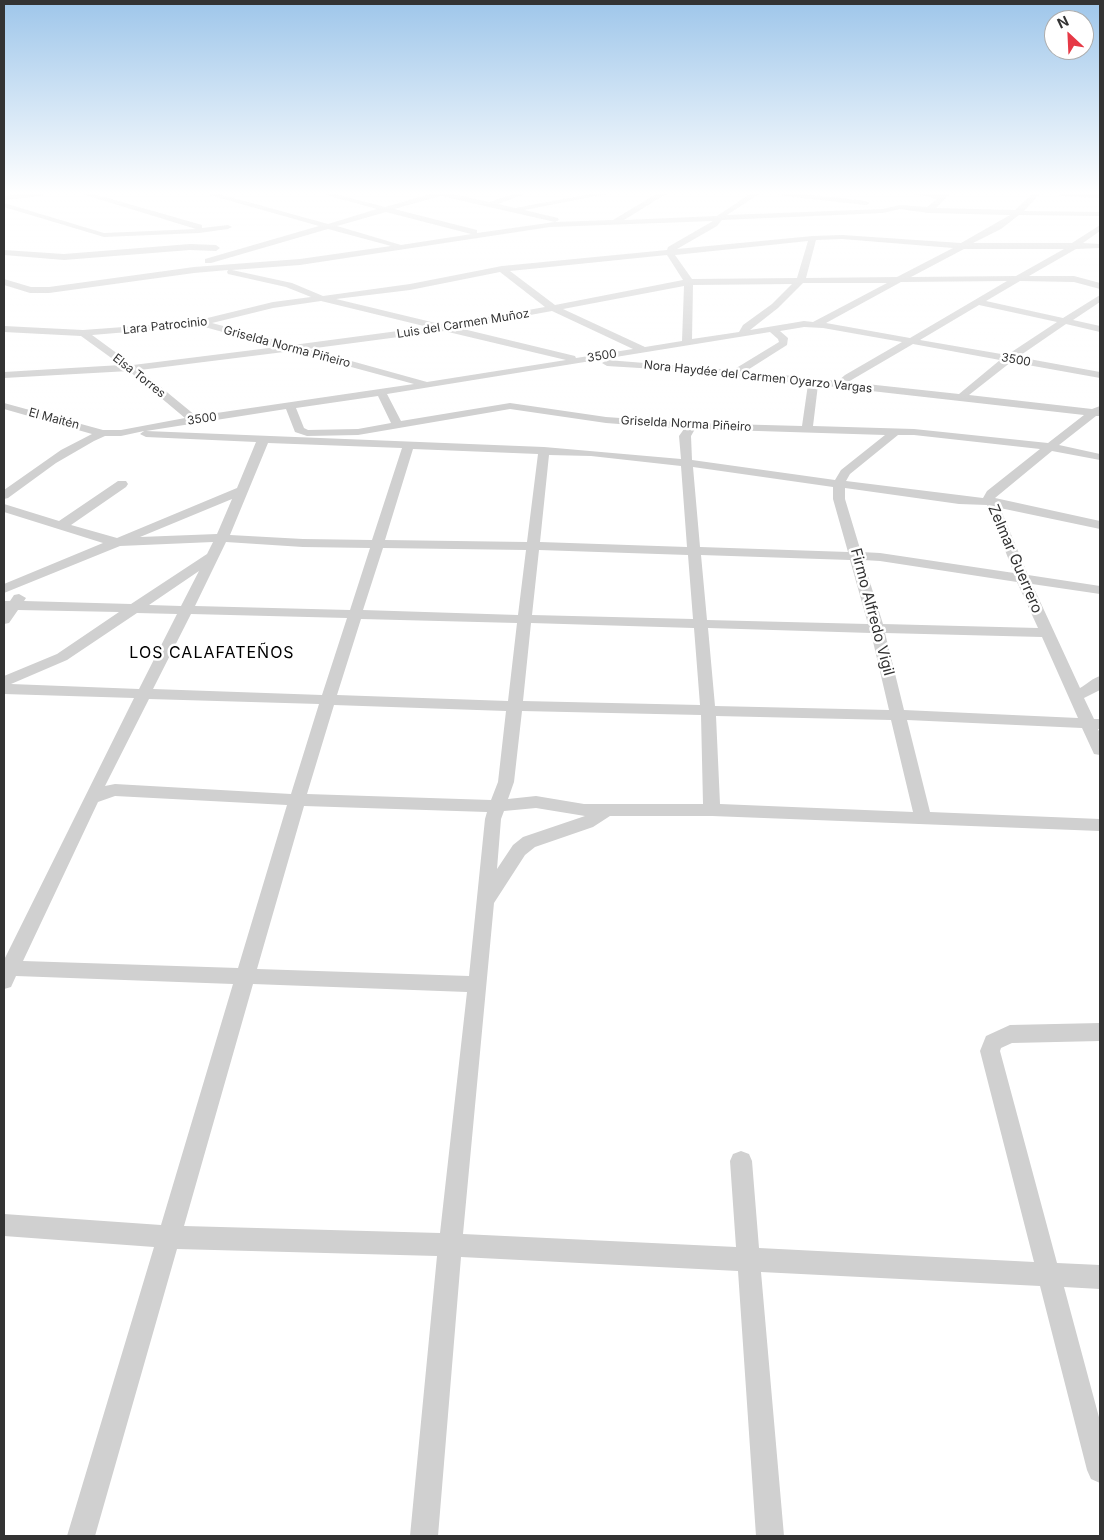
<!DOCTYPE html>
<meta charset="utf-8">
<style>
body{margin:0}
#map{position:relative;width:1104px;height:1540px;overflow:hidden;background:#fff;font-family:Inter,sans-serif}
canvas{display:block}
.frame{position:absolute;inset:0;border:5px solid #333;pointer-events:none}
.north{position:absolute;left:1044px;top:10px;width:50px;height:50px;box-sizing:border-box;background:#fff;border:1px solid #adadad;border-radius:50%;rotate:335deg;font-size:14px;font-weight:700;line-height:20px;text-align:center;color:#333}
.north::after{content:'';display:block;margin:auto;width:18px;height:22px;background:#e63946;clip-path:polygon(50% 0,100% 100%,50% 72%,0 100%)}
</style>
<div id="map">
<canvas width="1104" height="1540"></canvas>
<div class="frame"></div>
<div class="north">N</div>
</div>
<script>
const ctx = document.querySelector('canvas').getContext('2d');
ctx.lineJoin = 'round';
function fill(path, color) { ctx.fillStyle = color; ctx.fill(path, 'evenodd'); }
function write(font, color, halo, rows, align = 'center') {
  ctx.font = font + ' Inter,sans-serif'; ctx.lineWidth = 5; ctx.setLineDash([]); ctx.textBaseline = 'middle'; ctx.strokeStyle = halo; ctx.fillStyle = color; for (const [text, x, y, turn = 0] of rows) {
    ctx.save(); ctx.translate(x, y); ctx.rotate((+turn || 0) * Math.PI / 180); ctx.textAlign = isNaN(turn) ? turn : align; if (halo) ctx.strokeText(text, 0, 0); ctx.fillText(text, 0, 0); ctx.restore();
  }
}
const minor = new Path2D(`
 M19 194H45L41 196 4 200V196Z
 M82 194H94L202 225V228L228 225 232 227 228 229 199 233 104 237 4 207V203L104 233 196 229Z
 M206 194H219L328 224 377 209 322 194H335L385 207 430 194H453L489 202 513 194H525L498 204 515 208 590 194H607L524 210 558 218 559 220 555 222 613 220 656 194H666L624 220 717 216 750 194H759L727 215 883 209 900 205 927 207 937 199 915 194H950L936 208 1015 210 1032 194H1040L1024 211 1100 212V216L1019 215 1001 229 973 243H1072L1100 225V231L1083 243 1100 244V248L1076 249 1029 276H1074L1100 283V289L1074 282 1020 281 986 301 1063 318 1100 295V302L1073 320 1100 326V332L1066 324 1018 357 1100 372V378L1011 362 969 395 1092 409 1100 406V416H1096L1059 445 1100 454V460L1052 451 995 498 1100 521V529L1000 508 1028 575 1100 586V594L1032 584 1080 688C1087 684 1093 678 1100 676V690L1084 698 1094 719H1100V729H1098L1100 733V755L1094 754 1082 728 907 720 930 812 1100 819V831L712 816H610L593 827 535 847 525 855 494 903 463 1234 736 1247 730 1161 733 1154 741 1151 749 1154 752 1161 759 1248 1034 1262 980 1051 986 1036 1010 1025 1100 1023V1041L1012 1043 1001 1048 1000 1051 1057 1263 1100 1265V1289L1064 1287 1100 1421V1483L1091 1479 1087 1470 1040 1286 761 1272 784 1536H756L738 1271 461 1257 438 1536H410L437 1256 177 1249 95 1536H67L154 1247 4 1236V1214L161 1225 233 984 16 976 11 987 4 989V960L134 698 4 694V676L57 654 119 612 18 610 9 623 4 624V601H10L14 595 19 594 26 598 24 601 131 604 207 554 213 542 120 546 4 593V584L103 543 4 512V504L59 521 118 481H126L128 484 126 487 71 525 117 538 237 488 256 442 146 437 140 434 144 431 121 436H105L94 441 56 463 8 498 4 499V490L61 450 92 434 4 409V403L103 430H121L185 418 129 371 4 378V372L121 365 81 336 4 332V326L83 330 191 322 273 302 311 297 286 287 228 274 227 272 228 270 194 273 49 293H30L4 285V279L31 287H49L194 267 300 259 391 246 328 229 211 263H205V259L319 226ZM441 196 555 222 477 233V230L394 209ZM900 209 928 213 1010 215 961 243 842 235 813 236 677 249 717 226 722 220 883 213ZM386 212 471 234H472L401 245 337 226ZM713 221 668 247 667 250 502 266 410 284 323 296 292 283 232 270 300 265 550 227ZM842 239 953 248 897 277 806 278 816 240ZM808 241 797 278 692 279 675 255ZM964 249H1064L1016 276 911 277ZM667 255 683 280 555 305 510 271ZM500 272 545 307 444 325 336 299 410 290ZM1007 281 910 338 826 323 901 282ZM803 283H887L813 322 804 321 750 330 778 308ZM792 284 772 304 743 325 739 332 692 339 693 285ZM684 286 682 341 645 347 563 309ZM321 301 428 327 293 345 212 323 273 308ZM979 305 1057 322 1007 355 920 340ZM552 311 633 349 576 358 575 356 459 328ZM201 326 277 347 133 365 92 335ZM804 327 823 328 902 342 845 375 838 381 746 371 787 345 788 338 780 331ZM444 331 566 360 427 382 308 349ZM770 332 778 339 779 342 733 370 607 360 602 363 607 366 688 371 808 384 802 426 691 423 606 417 510 403 401 421 387 394ZM913 344 1000 360 959 394 848 382ZM292 351 414 384 196 416 140 370ZM818 385 1084 415 1048 443 914 429 813 426ZM378 396 391 423 358 429 308 430 304 428 296 408ZM286 409 295 432 307 436 358 435 510 409 606 423 684 429 679 436 681 459 544 447 146 431ZM695 429 885 435 841 470 835 480 692 460 691 436ZM898 435H914L1040 449 987 491 983 498 846 481 850 474ZM268 443 402 448 372 540 303 539 230 535ZM413 449 538 454 527 542 385 540ZM549 455 591 456 681 466 687 547 540 542ZM693 467 833 487V499L848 552 700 547ZM845 488 959 504 987 505 1014 573 880 553 861 552 845 499ZM232 499 217 534 140 537ZM226 542 303 547 370 548 350 610 195 606ZM383 548 526 550 518 615 363 610ZM539 550 688 555 693 619 532 615ZM701 555 850 560 868 624 707 620ZM863 560 880 561 1017 582 1038 628 883 624ZM199 571 181 606 149 605ZM137 613 177 614 139 689 11 684 67 660ZM191 614 347 618 322 695 153 689ZM361 619 517 623 508 701 337 695ZM531 623 694 628 700 705 523 701ZM708 628 871 633 889 710 715 706ZM885 633 1042 637 1078 718 904 710ZM149 699 319 704 291 794 115 784 105 786ZM334 705 506 711 498 782 491 800 307 794ZM522 711 701 715 703 804H584L536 796 508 799 514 782ZM716 716 891 720 913 812 720 804ZM115 796 287 805 238 968 23 961 98 802ZM304 806 487 812 485 819 469 976 257 969ZM536 808 585 816 523 837 513 845 497 869 501 819 504 811ZM253 984 467 992 440 1233 184 1226Z
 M780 194H805L866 201 870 203 866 205 784 196Z
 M1057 194H1100V198L1061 196Z
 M190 244 216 245 220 248 216 251 190 250 64 260 4 255V250L64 254Z`);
const farStreetnames = [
 ["Luis del Carmen Muñoz",463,324,-9],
 ["Lara Patrocinio",165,326,-6],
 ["Griselda Norma Piñeiro",287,347,15],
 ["3500",602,356,-9],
 ["3500",1016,360,10],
 ["Elsa Torres",139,376,38],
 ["Nora Haydée del Carmen Oyarzo Vargas",758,377,6],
 ["El Maitén",54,419,15],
 ["3500",202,419,-8],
 ["Griselda Norma Piñeiro",686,424,3]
];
const streetNames = [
 ["Zelmar Guerrero",1015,559,67],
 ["Firmo Alfredo Vigil",872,612,75]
];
const neighbourhoodNames = [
 ["LOS CALAFATEÑOS",212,653]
];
fill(minor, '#d0d0d0');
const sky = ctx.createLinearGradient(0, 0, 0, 410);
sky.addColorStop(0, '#9ec6ea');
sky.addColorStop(0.47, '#fff');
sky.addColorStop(1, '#ffffff00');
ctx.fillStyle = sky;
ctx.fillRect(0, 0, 1104, 410);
write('12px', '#333', '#fff', farStreetnames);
write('15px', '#333', '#fff', streetNames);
ctx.letterSpacing = '1px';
write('16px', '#000', '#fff', neighbourhoodNames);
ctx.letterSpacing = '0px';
</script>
